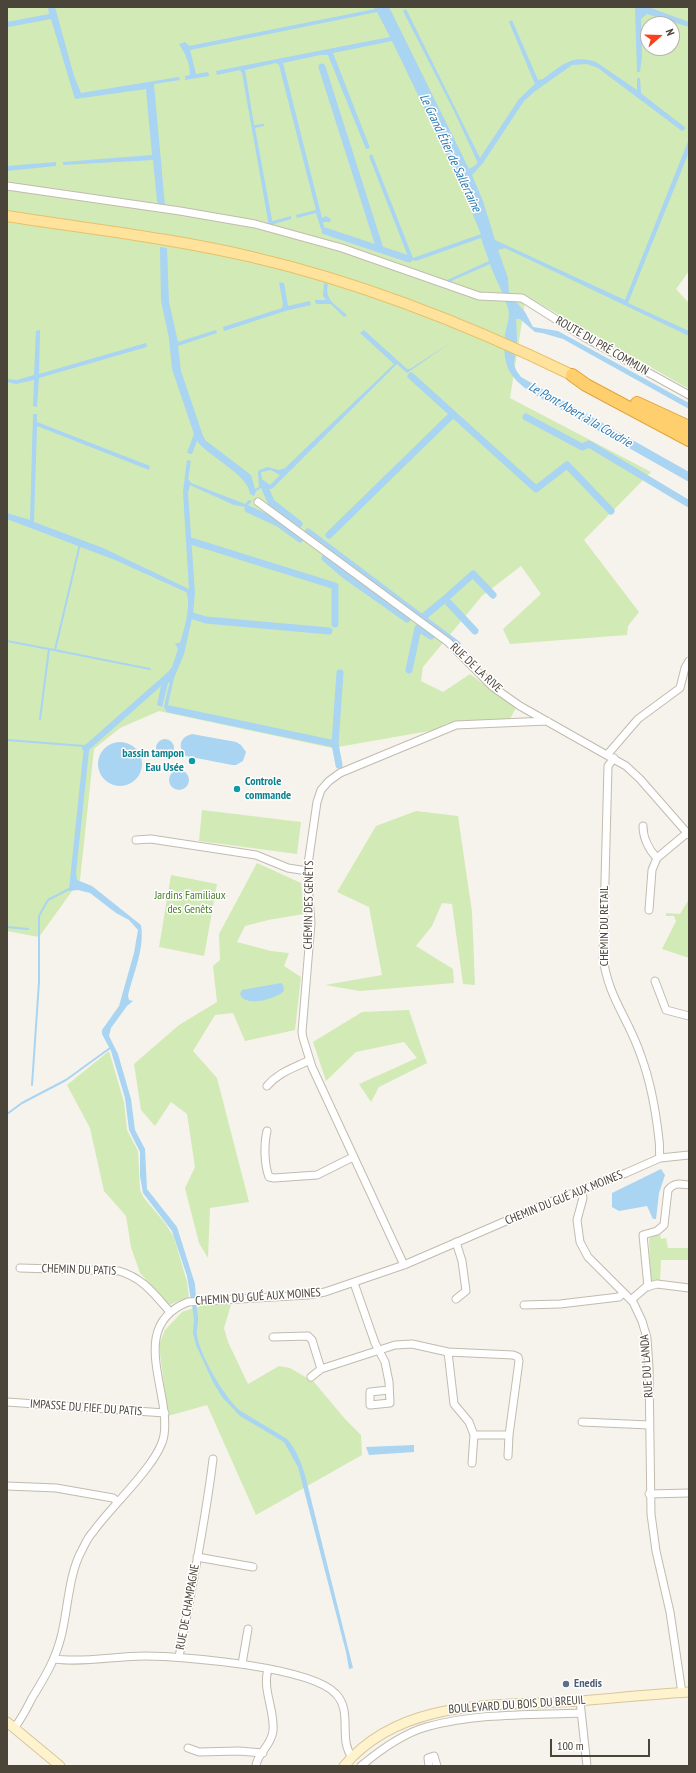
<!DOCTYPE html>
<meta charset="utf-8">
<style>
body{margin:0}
#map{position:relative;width:696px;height:1773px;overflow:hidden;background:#f6f3ec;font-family:"PT Sans Narrow",sans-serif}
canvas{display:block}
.frame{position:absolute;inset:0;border:8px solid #4b4439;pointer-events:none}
.north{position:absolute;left:640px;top:16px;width:40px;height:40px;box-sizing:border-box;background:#fff;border:1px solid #b7b4b0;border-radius:50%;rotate:70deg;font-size:11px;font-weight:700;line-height:16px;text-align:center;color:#4b4439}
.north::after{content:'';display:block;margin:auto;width:14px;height:18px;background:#fc3f1d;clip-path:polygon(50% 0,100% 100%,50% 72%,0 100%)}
.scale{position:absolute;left:550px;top:1739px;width:100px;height:18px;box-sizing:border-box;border:2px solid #4b4439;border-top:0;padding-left:5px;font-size:12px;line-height:14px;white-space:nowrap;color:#4b4439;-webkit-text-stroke:3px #fff;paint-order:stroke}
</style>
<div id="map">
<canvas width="696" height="1773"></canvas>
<div class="frame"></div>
<div class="north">N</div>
<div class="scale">100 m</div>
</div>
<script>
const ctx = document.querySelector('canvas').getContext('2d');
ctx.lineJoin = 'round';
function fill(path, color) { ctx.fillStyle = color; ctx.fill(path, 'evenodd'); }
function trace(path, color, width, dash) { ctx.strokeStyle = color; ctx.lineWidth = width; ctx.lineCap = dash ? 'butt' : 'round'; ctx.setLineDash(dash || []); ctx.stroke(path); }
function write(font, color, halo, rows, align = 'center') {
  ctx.font = font + ' "PT Sans Narrow",sans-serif'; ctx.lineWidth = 3; ctx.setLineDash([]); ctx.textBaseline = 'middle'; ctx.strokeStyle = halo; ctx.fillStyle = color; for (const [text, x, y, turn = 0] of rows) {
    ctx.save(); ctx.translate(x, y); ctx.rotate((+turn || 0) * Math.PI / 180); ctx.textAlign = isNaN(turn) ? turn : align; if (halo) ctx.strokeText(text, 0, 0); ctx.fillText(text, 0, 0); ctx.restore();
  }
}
const green = new Path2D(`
 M7 7H689V271L676 289 689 303V389L526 296 510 398 651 472 584 540 639 612 628 626 627 635 510 644 503 629 541 594 521 566 482 596 423 667 421 681 443 692 470 674 516 708 510 719 448 723 435 730 332 748 159 711 120 728 94 749 80 880 39 937 7 931ZM648 24H672V48H648Z
 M202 810 301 822 297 854 199 841Z
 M416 811 458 816 472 912 475 985 463 984 452 904 442 903 432 926 416 946 453 969 454 983 360 991 325 985 382 975 369 907 337 892 376 826Z
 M257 863 301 883 304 914 268 920 245 926 237 942 271 951 289 953 284 966 301 977 295 1030 245 1041 233 1013 215 1015 193 1051 217 1078 249 1202 210 1208 208 1258 199 1243 185 1188 195 1167 187 1114 171 1102 155 1126 141 1110 134 1064 179 1025 217 1002 213 966 220 960 219 934Z
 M171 875 217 884 204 956 159 947Z
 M689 899V958L662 949 676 921 674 916H666V913L680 914Z
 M409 1010 427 1063 379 1087 371 1102 359 1084 417 1058 404 1042 356 1052 326 1081 313 1042 362 1012Z
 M109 1051 124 1102 127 1130 138 1151 140 1190 144 1198 165 1223 174 1237 187 1282 189 1297 169 1305 140 1273 131 1247 126 1216 104 1191 90 1128 67 1085Z
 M660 1234 661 1239 666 1238 668 1248H689V1260H661L660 1282H651L649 1239 653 1236Z
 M223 1304 231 1305 224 1328 228 1342 248 1384 279 1366 290 1368 314 1382 345 1419 361 1435 362 1455 256 1515 207 1405 168 1416 159 1345 165 1330 182 1312 200 1306Z`);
const water = new Path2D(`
 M48 7H55L74 76 81 93 179 77 180 80 154 84 165 206 159 205 157 201 153 160 63 165V162L152 155 146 89 75 99 51 19 8 27 7 22 49 14Z
 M374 7H389L469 169 477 164V161L454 111 403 11 406 9 480 158 519 99 535 84 509 22 512 20 538 80 543 79C563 65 571 54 596 62L637 90V78H640L641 93 643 95 686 128 682 131 598 68 587 64 572 65 534 92 524 101 483 163 472 175 483 201 495 240 625 300 689 139V152L628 303 689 331V336L505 248 498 250 508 278 509 294 525 312 533 327 558 331 689 403V409L563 339 542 333 535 332 520 319H516L517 340 514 364 516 370 521 377 689 472V482L537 396C510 379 502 368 505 335 506 328 509 321 509 314 509 304 494 276 490 264L449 282 445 281 489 261 481 238 416 261 409 259 369 156 372 154 413 258 481 234 456 174 392 41 333 53 370 148 366 149 328 55H320L283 63 322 218 326 216 331 219 330 222H323L325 231 321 229 316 213 297 218 296 215 316 210 279 65 276 63 245 70 254 125 264 124V126L255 128 272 220 273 221 291 216V219L274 224 273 227 269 226 242 73 240 70 217 75 216 71 390 37 377 12 190 50 196 74 208 72 209 76 185 80V76L190 75C190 63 185 53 179 44L185 42 189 46 375 9Z
 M635 7 651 8 689 22V27L647 14 641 19 642 56 640 72H637Z
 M56 162V166L7 171V166Z
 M160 247 167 248 169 302 178 342 216 330 217 333 178 346 181 371 202 433 205 440 251 475 255 489 259 487 258 471 267 467 279 470 285 468 394 364 360 333 364 330 407 369H410L453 341 407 373 397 364 272 489 261 488 256 491 254 496 250 494C249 475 209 457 197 441L192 454 187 453 194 434 172 369 169 338 161 301ZM271 470 280 475 270 485 262 479 261 472Z
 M279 282 284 283 288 306 310 301 311 305 285 311 224 331 223 327 282 308 283 304Z
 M324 283 328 284C324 300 336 305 347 315L344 317 331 304H316L315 300H326L323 296Z
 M40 330 39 374 146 343 147 347 39 378 37 407 33 406 34 380 16 384 7 382V379L17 380 34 375 36 331Z
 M33 414H37V422L150 466 149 470 37 426 34 522 103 548 189 589 183 492 187 460 191 461 188 479 191 483 245 504 249 500 252 501 246 507 234 505 190 485 188 493 195 593 193 614 184 654 174 678 167 709 164 708V706L170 682 168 683 162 707 157 705 161 686 89 750 76 873 77 880 92 886 141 925C145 949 133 974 128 996L129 1000 133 1001 127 1006 111 1028 109 1036 118 1054 131 1099 135 1130 145 1149 147 1189 177 1227 195 1284 196 1299 191 1300 187 1276 172 1231 143 1193 140 1176V1152L129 1130 125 1098 111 1051 102 1034V1030L119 1006 134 953 138 930 129 920 116 913 90 893 78 890 69 891V889L84 746 168 672 172 667 178 649 175 643H180C184 631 192 603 186 592L115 560 7 519V513L30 520Z
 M192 734 236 742 241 745 246 752 243 761 236 765H232L186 756C177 747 180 737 192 734Z
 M156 748a9 9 0 1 1 18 0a9 9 0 1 1-18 0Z
 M98 764a22 22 0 1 1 44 0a22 22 0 1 1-44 0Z
 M169 780a10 10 0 1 1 20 0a10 10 0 1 1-20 0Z
 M281 983 283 985 284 991C277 998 254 1005 244 999 242 998 241 996 240 994L242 990Z
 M661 1169 665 1175 659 1193 656 1219H653L647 1206 619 1211 612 1207V1193Z
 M196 1304C197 1309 198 1315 198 1320 198 1325 196 1330 197 1335 200 1356 224 1396 239 1410L287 1439C296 1449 301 1462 305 1475L353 1668 349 1669 346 1652 298 1467 284 1442 240 1416 222 1397 213 1382 196 1345 193 1333 194 1319 192 1305Z
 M414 1445V1452L369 1455 366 1447Z`);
const stream = new Path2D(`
 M7 641 49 649 40 719
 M49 649 150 669
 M55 650 80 544
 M7 740 84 746 83 749
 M7 927 28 929
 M32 1085 39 982V916L48 900 69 889
 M7 1114 22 1103 66 1080 110 1048`);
const canal = new Path2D(`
 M322 67 380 249
 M325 231 409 259
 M411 376 536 489 567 465 611 511
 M526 417 582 447 589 444 689 504
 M265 488 271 502 299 524
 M248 509 278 523 300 539
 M308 532 422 618
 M329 535 453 414
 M191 541 335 586V624
 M325 558 346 576 407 619
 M445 599 422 618 457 644
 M193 616 206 620 329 631
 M475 631 445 599 473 574 493 595
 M409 670 418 628 431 636
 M169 709 335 744 339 765
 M335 744 340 673`);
const street = new Path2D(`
 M7 186 180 211 255 224 342 248 479 296 522 298 584 337 689 395
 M258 502 448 642 493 687 520 706 626 766 640 779 689 835
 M607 755 638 719 680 688 685 668 689 661
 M614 758 608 766 603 957C608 998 629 1019 641 1056 651 1083 656 1112 659 1140 660 1146 659 1152 660 1158
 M643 826C643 838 649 850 657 858
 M136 840 151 839 256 855 288 868 307 871
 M649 910 652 870 657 858 687 833
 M655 981 666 1010 689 1016
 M267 1086C279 1072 294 1068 310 1060
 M267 1131C264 1144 264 1164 269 1177L274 1178 317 1175 353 1157
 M581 1190 583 1198 577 1220 580 1242 588 1257 633 1302 642 1321 647 1338 649 1368 651 1514 656 1551 670 1612 682 1693
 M456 1242 462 1261 466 1291 456 1299
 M404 1265 312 1067 303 1038 302 1032 311 923 307 871 317 802 321 790 329 781 340 773 456 725 547 721
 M20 1268 119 1271C143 1278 154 1294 170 1312
 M354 1283 375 1343 385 1362 389 1382 390 1403 370 1405V1392L389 1390
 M648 1287 643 1235 657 1231 664 1225 668 1190C674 1182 680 1184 689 1185
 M631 1300 646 1287 657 1284 689 1288
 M524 1305 560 1304 619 1297 623 1293
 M273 1337 308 1336 312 1340 321 1369
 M448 1352 513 1355 518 1357 519 1361 509 1435H474
 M311 1377 321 1369 395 1345 412 1344 448 1352 454 1404 469 1422 474 1435 472 1463
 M7 1402 165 1413
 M582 1422 649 1425
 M508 1456 509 1435
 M7 1486 56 1488 113 1498 118 1502
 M649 1494 689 1493
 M197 1557 253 1567
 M179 1657C191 1591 205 1526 213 1459
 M55 1659C84 1663 115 1656 145 1656 184 1656 312 1667 336 1694 353 1712 338 1739 352 1757
 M242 1664 248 1629
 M580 1701 587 1766
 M15 1727C22 1718 27 1708 32 1698 46 1675 56 1659 62 1633 68 1607 69 1573 82 1550 85 1544 88 1537 93 1532 110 1507 160 1463 164 1435 171 1391 127 1326 188 1302L308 1295 325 1292 404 1265 550 1202 626 1173 660 1158 689 1155
 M188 1748 199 1752 239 1751 263 1753
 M256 1766C257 1753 271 1747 273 1731 275 1710 262 1690 268 1669
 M361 1766C380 1750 402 1734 426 1727 476 1713 530 1715 581 1713
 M429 1766 428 1758 434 1756 437 1766`);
const secondary = new Path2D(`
 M7 1722 60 1766
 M344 1766C402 1697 499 1706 580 1701 616 1698 653 1694 689 1692`);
const primary = new Path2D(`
 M7 216C89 229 171 238 252 257 364 283 469 325 572 375`);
const highway = new Path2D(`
 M572 375 586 385 689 440
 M637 403 689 427`);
const markers = [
 [192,761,4,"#0f9aa8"],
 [237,789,4,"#0f9aa8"],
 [566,1684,4,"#5c6f8a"]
];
const streetNames = [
 ["ROUTE DU PRÉ COMMUN",602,346,30],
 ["RUE DE LA RIVE",476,668,43],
 ["CHEMIN DES GENÊTS",309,905,-89],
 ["CHEMIN DU RETAIL",605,926,-90],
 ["CHEMIN DU GUÉ AUX MOINES",564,1198,-22],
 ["CHEMIN DU PATIS",79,1270,2],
 ["CHEMIN DU GUÉ AUX MOINES",258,1297,-4],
 ["RUE DU LANDA",647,1366,-94],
 ["IMPASSE DU FIEF DU PATIS",86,1408,4],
 ["RUE DE CHAMPAGNE",188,1607,-80],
 ["BOULEVARD DU BOIS DU BREUIL",517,1705,-4]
];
const cultureNames = [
 ["bassin tampon",184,754],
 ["Eau Usée",184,768],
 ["Controle",245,782,"left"],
 ["commande",245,796,"left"]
];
const parkNames = [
 ["Jardins Familiaux",190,896],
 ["des Genêts",190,910]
];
const serviceNames = [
 ["Enedis",574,1684]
];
const waterNames = [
 ["Le Grand Étier de Sallertaine",450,153,65],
 ["Le Pont Abert à la Coudrie",580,415,30]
];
fill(green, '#d2eab5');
fill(water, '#a9d4f2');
trace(stream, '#a9d4f2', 2);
trace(canal, '#a9d4f2', 7);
trace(street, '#c2bbae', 9);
trace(secondary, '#d6c79b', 11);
trace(primary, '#e6c16a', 12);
trace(highway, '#e0a43c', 14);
trace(street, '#fff', 7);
trace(secondary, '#fff3cd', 9);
trace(primary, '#ffe39c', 10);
trace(highway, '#ffcf6e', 12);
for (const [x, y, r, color] of markers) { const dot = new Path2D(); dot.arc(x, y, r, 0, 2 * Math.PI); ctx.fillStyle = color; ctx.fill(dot); trace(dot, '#fff', 1.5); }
write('12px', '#4b4439', '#fff', streetNames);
write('bold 12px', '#0d838f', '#fff', cultureNames, 'right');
write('12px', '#4a7f2a', '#fff', parkNames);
write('bold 12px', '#4e5e75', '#fff', serviceNames, 'left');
write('italic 13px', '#2e7ab2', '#fff', waterNames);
</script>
